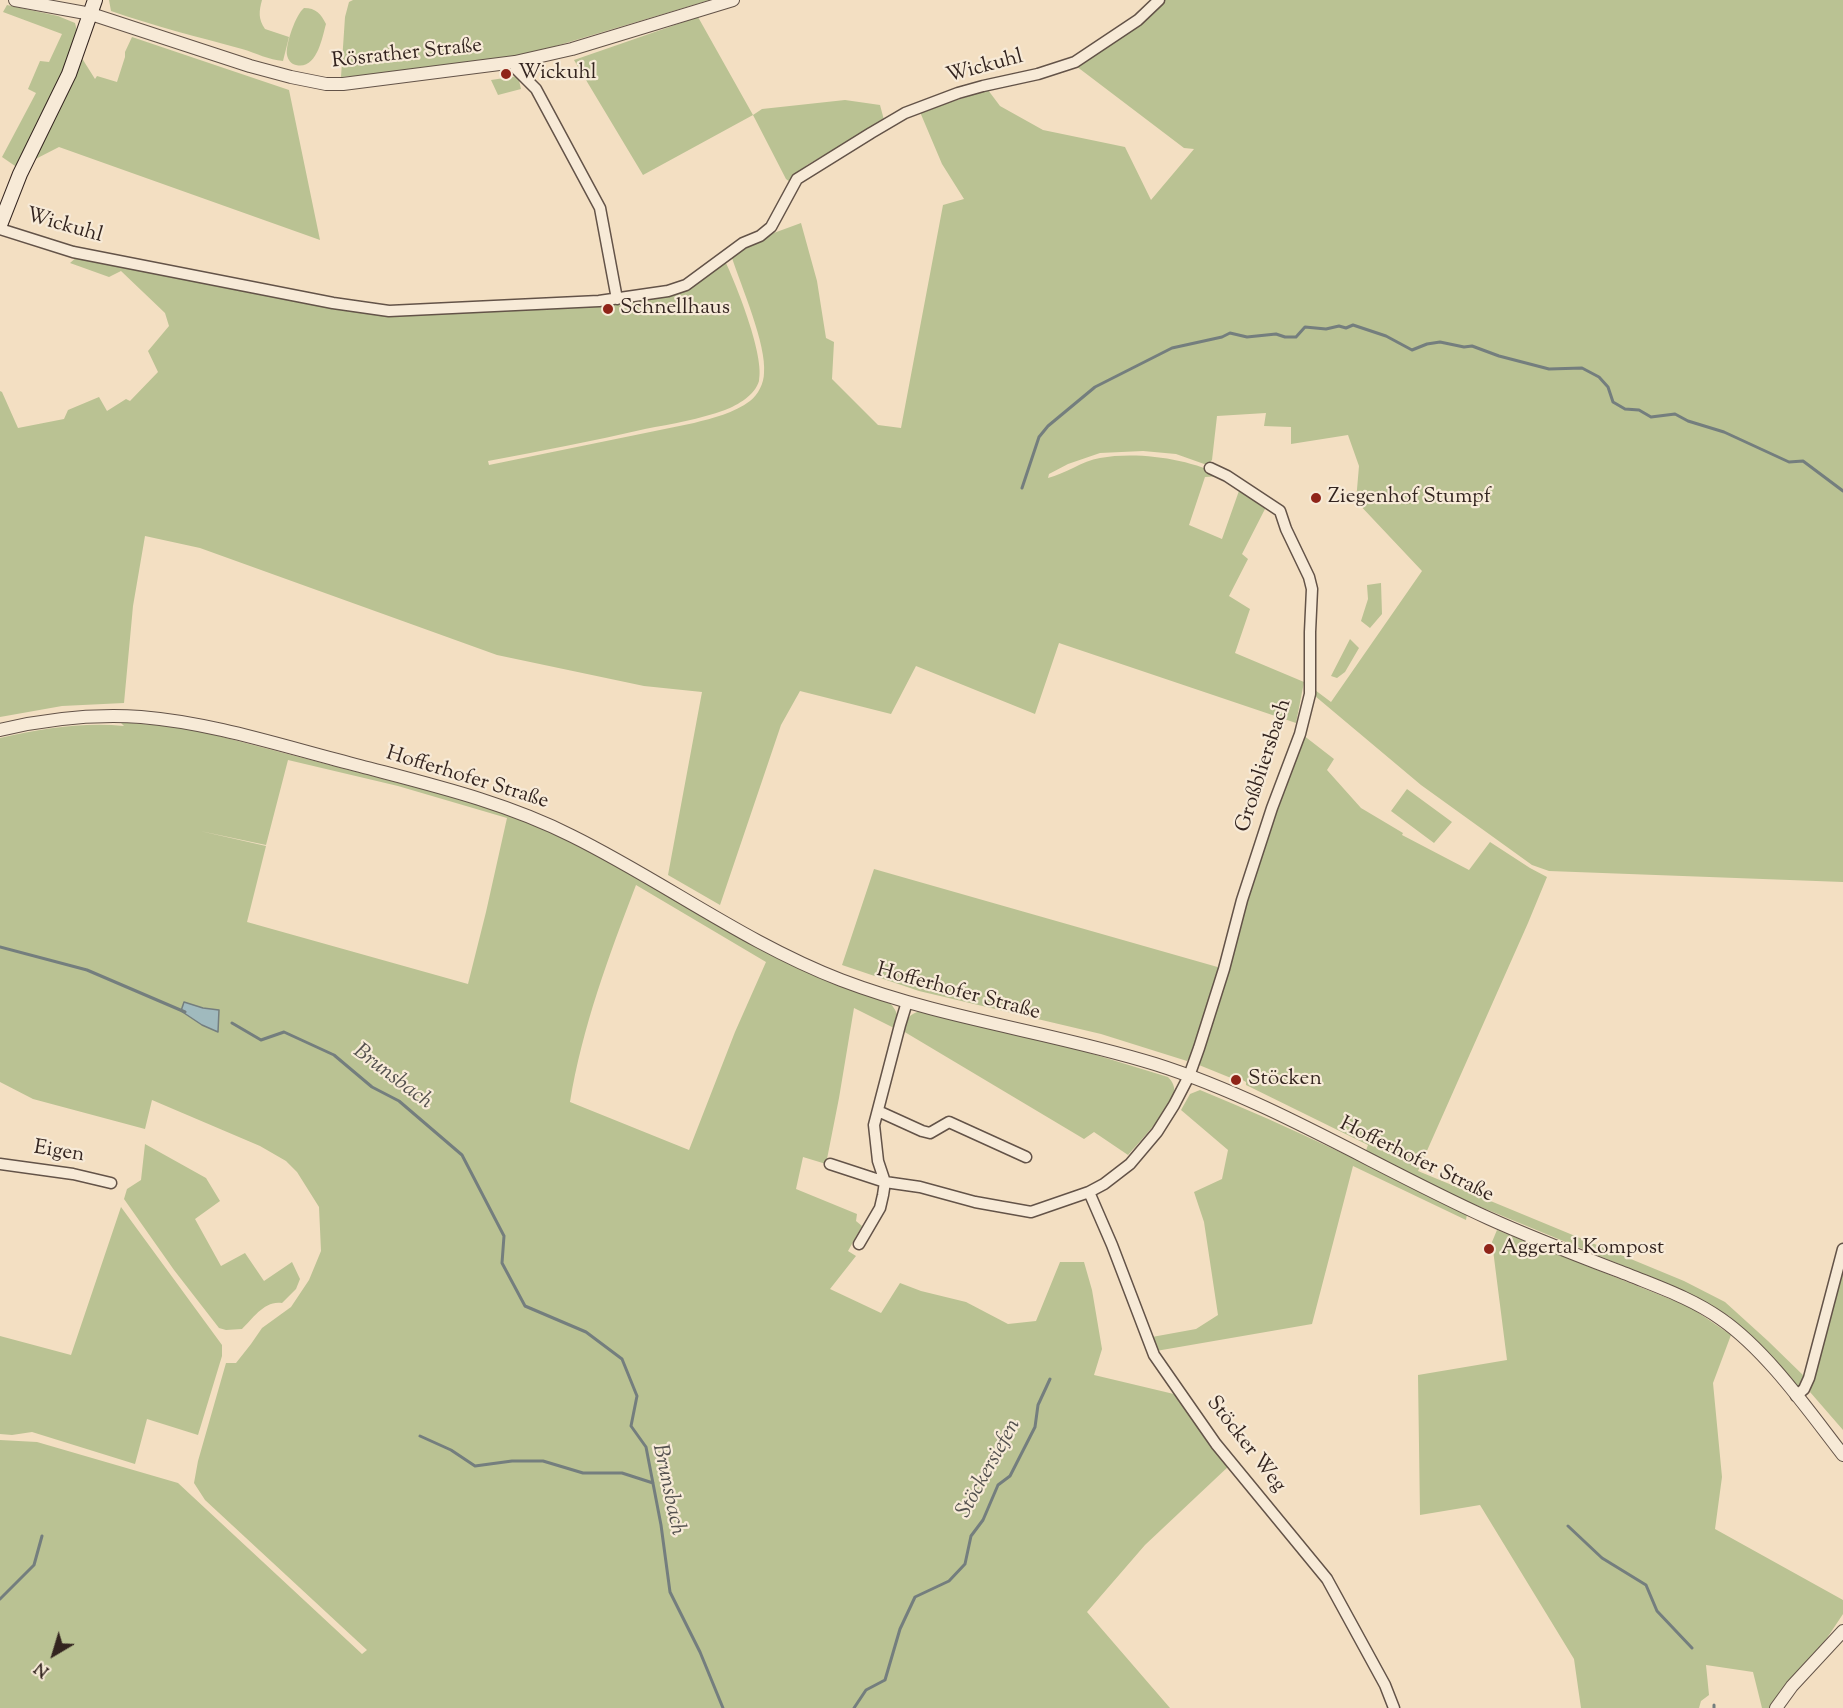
<!DOCTYPE html>
<meta charset="utf-8">
<style>
body{margin:0}
#map{position:relative;width:1843px;height:1708px;overflow:hidden;background:#f3dfc2;font-family:"Sorts Mill Goudy",serif}
canvas{display:block}
.north{position:absolute;left:24px;top:1624px;width:60px;height:60px;-webkit-text-stroke:4px #f7ead7;paint-order:stroke;rotate:218deg;font-size:16px;font-weight:700;line-height:24px;text-align:center;color:#33241f}
.north::after{content:'';display:block;margin:auto;width:21px;height:27px;background:#33241f;clip-path:polygon(50% 0,100% 100%,50% 72%,0 100%)}
</style>
<div id="map">
<canvas width="1843" height="1708"></canvas>
<div class="north">N</div>
</div>
<script>
const ctx = document.querySelector('canvas').getContext('2d');
ctx.lineJoin = 'round';
function fill(path, color) { ctx.fillStyle = color; ctx.fill(path, 'evenodd'); }
function trace(path, color, width, dash) { ctx.strokeStyle = color; ctx.lineWidth = width; ctx.lineCap = dash ? 'butt' : 'round'; ctx.setLineDash(dash || []); ctx.stroke(path); }
function write(font, color, halo, rows, align = 'center') {
  ctx.font = font + ' "Sorts Mill Goudy",serif'; ctx.lineWidth = 4.5; ctx.setLineDash([]); ctx.textBaseline = 'middle'; ctx.strokeStyle = halo; ctx.fillStyle = color; for (const [text, x, y, turn = 0] of rows) {
    ctx.save(); ctx.translate(x, y); ctx.rotate((+turn || 0) * Math.PI / 180); ctx.textAlign = isNaN(turn) ? turn : align; if (halo) ctx.strokeText(text, 0, 0); ctx.fillText(text, 0, 0); ctx.restore();
  }
}
const green = new Path2D(`
 M109 0H262C259 11 258 19 265 29L289 37 283 61C269 60 256 53 242 49 198 37 154 26 111 11Z
 M353 0H710L539 51 507 58 404 72 341 77 345 17 349 2Z
 M1164 0H1843V882L1549 871 1532 865 1421 785 1315 696V690L1331 702 1422 571 1356 501 1359 466 1348 435 1291 444V427L1264 426 1266 413 1217 416 1212 460 1207 465 1176 454 1143 451 1100 453 1068 464 1049 474 1048 478C1065 474 1082 461 1100 458 1138 451 1190 459 1223 476L1205 477 1189 525 1222 539 1240 488 1264 504 1265 509 1242 554 1248 559 1229 596 1250 609 1235 653 1304 682 1296 723 1059 643 1035 714 916 666 891 714 800 691 781 725 720 905 668 875 702 692 644 686 497 655 200 548 145 536 133 606 124 703 62 706 0 717V391L2 392 18 428 64 419 68 410 99 397 107 411 126 399 130 401 158 372 148 351 169 326 165 313 121 271 109 277 70 263 78 256 391 316 687 288 726 263C737 287 765 356 759 381 755 395 738 405 725 410 700 419 672 424 645 429 593 441 541 451 488 461L489 465 694 423C713 418 734 413 750 401 758 395 764 383 764 373 767 345 741 286 732 258L735 254 771 234 801 223 817 281 826 338 834 342 832 379 878 425 901 428 943 205 964 199 942 164 920 112 988 90 1000 106 1043 130 1125 147 1151 200 1194 149 1184 148 1076 66Z
 M7 5 58 16 75 23 77 31 73 44 95 79 97 76 117 82 125 57V52L132 37 289 90 320 240 59 147 18 168 2 157 36 93 28 89 40 61 49 62 62 34 3 12Z
 M304 8C316 8 321 14 326 24 322 38 317 70 296 65 291 64 288 60 287 55 285 45 296 14 304 8Z
 M698 17 753 115 762 109 845 100 880 105 884 120 807 165 790 182 786 179 753 115 643 175 574 60Z
 M518 76 521 89 498 95 491 80Z
 M1381 583 1382 614 1370 628 1361 621 1368 599 1367 585Z
 M1350 639 1359 648 1345 672 1337 678 1331 676Z
 M120 722 188 728 510 812 573 842 890 1003C898 1012 899 1018 896 1029L854 1008 839 1098 826 1164 803 1157 796 1189 857 1214 856 1221 862 1226 848 1251 856 1256 830 1289 881 1313 900 1283 921 1291 966 1302 1008 1324 1036 1321 1060 1262H1084L1092 1290 1102 1349 1094 1375 1178 1395 1230 1465 1145 1545 1087 1612 1170 1708H0V1440L37 1442 178 1483 362 1654 367 1650 205 1500 194 1483 198 1461 226 1363H236L251 1344 262 1328 291 1307 309 1280 321 1251 319 1207 297 1172 286 1161 260 1146 152 1100 145 1129 33 1099 0 1082V738C41 729 82 722 124 726ZM288 760 398 786 507 818 486 912 468 984 247 922 266 846 200 831 266 845ZM636 885 766 962 735 1032 689 1150 570 1102C582 1028 609 955 636 885Z
 M1303 735 1334 759 1327 770 1361 808 1403 833 1402 835 1469 870 1490 842 1530 868 1547 877 1528 923 1418 1171 1684 1281 1725 1302 1768 1341 1806 1378 1798 1388 1763 1347 1729 1316 1682 1290 1454 1196 1365 1153 1368 1145 1246 1085V1082L1236 1076 1231 1078 1199 1065 1274 809Z
 M1407 789 1452 822 1434 843 1391 811Z
 M874 869 1221 968 1195 1049 1187 1061 1101 1034 919 991 842 965Z
 M921 1011 1057 1043 1168 1077C1173 1082 1175 1087 1174 1094 1169 1111 1140 1141 1128 1155L1094 1132 1084 1139 903 1031C905 1020 910 1013 921 1011Z
 M1200 1090C1291 1127 1379 1170 1467 1214L1466 1220 1353 1166 1312 1324 1156 1351 1152 1337 1196 1329 1218 1315 1204 1222 1194 1192 1222 1179 1228 1150 1181 1110 1190 1094Z
 M145 1144 206 1178 220 1201 195 1219 221 1266 245 1253 264 1281 292 1262 300 1279 296 1289 282 1303C265 1300 253 1318 242 1329L226 1330 219 1328 174 1270 124 1199 127 1189 141 1180Z
 M121 1207 222 1345V1356L198 1435 147 1419 135 1464 32 1432 12 1435 0 1434V1336L71 1355Z
 M1497 1230 1690 1307 1731 1335 1713 1383 1722 1477 1715 1529 1843 1600V1614L1821 1647 1780 1691 1770 1708H1762L1753 1672 1706 1665 1709 1695 1701 1701 1699 1708H1581L1574 1659 1480 1505 1420 1515 1418 1375 1507 1360 1492 1242Z
 M1843 1257V1430L1810 1392Z`);
const water = new Path2D(`
 M184 1002 203 1008 219 1010 218 1032 202 1025 181 1011Z`);
const stream = new Path2D(`
 M1022 488 1039 437 1048 426 1095 387 1172 348 1222 337 1230 333 1247 337 1276 334 1285 337H1296L1305 327 1326 329 1339 326 1346 328 1353 325 1386 336 1412 350 1427 344 1440 342 1464 347 1472 346 1499 356 1549 369 1582 368 1599 377 1608 387 1613 402 1625 409 1639 410 1651 417 1675 414 1688 421 1724 432 1789 462 1803 461 1843 491
 M0 947 87 970 185 1012
 M232 1023 261 1040 284 1032 334 1055 372 1087 399 1101 462 1155 504 1236 502 1263 525 1306 586 1332 622 1359 637 1396 631 1426 646 1447 661 1525 670 1592 700 1652 723 1708
 M420 1436 451 1450 475 1466 512 1461H543L583 1473H622L653 1483
 M1568 1526 1602 1558 1646 1585 1657 1611 1692 1648
 M0 1599 34 1565 42 1536
 M1714 1705V1708
 M854 1708 866 1690 885 1680 900 1629 915 1597 949 1581 965 1564 971 1536 983 1520 998 1485 1010 1476 1035 1427 1038 1405 1050 1379`);
const minor = new Path2D(`
 M515 62 516 69 536 89 600 208 617 299
 M0 229 73 252 333 303 389 311 599 301 668 291 686 285 743 243 760 236 771 227 797 179 871 133 905 113 958 93 983 86 1038 74 1075 62 1138 20 1159 0
 M878 1111 922 1131 930 1133 949 1122 1026 1157
 M0 1164 73 1174 111 1183
 M830 1164 885 1182 920 1187 975 1202 1031 1212 1089 1192 1104 1184 1130 1164 1157 1132 1174 1105 1189 1076 1199 1048 1224 969 1242 900 1272 808 1300 734 1310 694V632L1312 589 1309 577 1286 529 1280 511 1227 476 1210 468
 M1089 1192 1112 1245 1154 1355 1216 1444 1327 1579 1385 1685 1394 1708
 M859 1244 880 1208 883 1195 885 1182 878 1161 874 1125 900 1025 907 1002
 M1796 1396 1804 1389 1809 1378 1843 1249`);
const tertiary = new Path2D(`
 M15 0 91 14 250 66 291 77 326 84H343L515 62 572 49 733 0
 M0 730C46 719 94 714 141 717 215 723 288 748 360 766 432 785 505 802 572 836 663 881 745 943 841 980 943 1019 1052 1032 1155 1064 1272 1101 1377 1168 1488 1218 1534 1239 1582 1257 1629 1275 1661 1288 1693 1299 1721 1319 1767 1351 1808 1410 1843 1455
 M1776 1708 1792 1686 1843 1631`);
const secondary = new Path2D(`
 M0 225 20 174 69 74 95 0`);
const markers = [
 [506,74,6,"#8f2418"],
 [608,309,6,"#8f2418"],
 [1316,498,6,"#8f2418"],
 [1236,1080,6,"#8f2418"],
 [1489,1249,6,"#8f2418"]
];
const streetNames = [
 ["Rösrather Straße",407,55,-6],
 ["Wickuhl",985,68,-15],
 ["Wickuhl",64,227,16],
 ["Großbliersbach",1265,766,-72],
 ["Hofferhofer Straße",467,779,17],
 ["Hofferhofer Straße",958,993,15],
 ["Eigen",59,1153,9],
 ["Hofferhofer Straße",1416,1161,26],
 ["Stöcker Weg",1245,1445,52]
];
const poiNames = [
 ["Wickuhl",518,74],
 ["Schnellhaus",620,309],
 ["Ziegenhof Stumpf",1328,498],
 ["Stöcken",1248,1080],
 ["Aggertal Kompost",1501,1249]
];
const waterNames = [
 ["Brunsbach",392,1078,37],
 ["Stöckersiefen",990,1469,-61],
 ["Brunsbach",667,1490,78]
];
fill(green, '#bac293');
fill(water, '#a0babe');
trace(water, '#747e7e', 1.5);
trace(stream, '#747e7e', 3);
trace(minor, '#635348', 13);
trace(tertiary, '#635348', 14);
trace(secondary, '#33241f', 16);
trace(minor, '#f7ead7', 10);
trace(tertiary, '#f7ead7', 12);
trace(secondary, '#f7ead7', 14);
for (const [x, y, r, color] of markers) { const dot = new Path2D(); dot.arc(x, y, r, 0, 2 * Math.PI); ctx.fillStyle = color; ctx.fill(dot); trace(dot, '#f7ead7', 2); }
write('21px', '#33241f', '#f7ead7', streetNames);
write('21px', '#33241f', '#f7ead7', poiNames, 'left');
write('italic 22px', '#54514f', '#f7ead7', waterNames);
</script>
